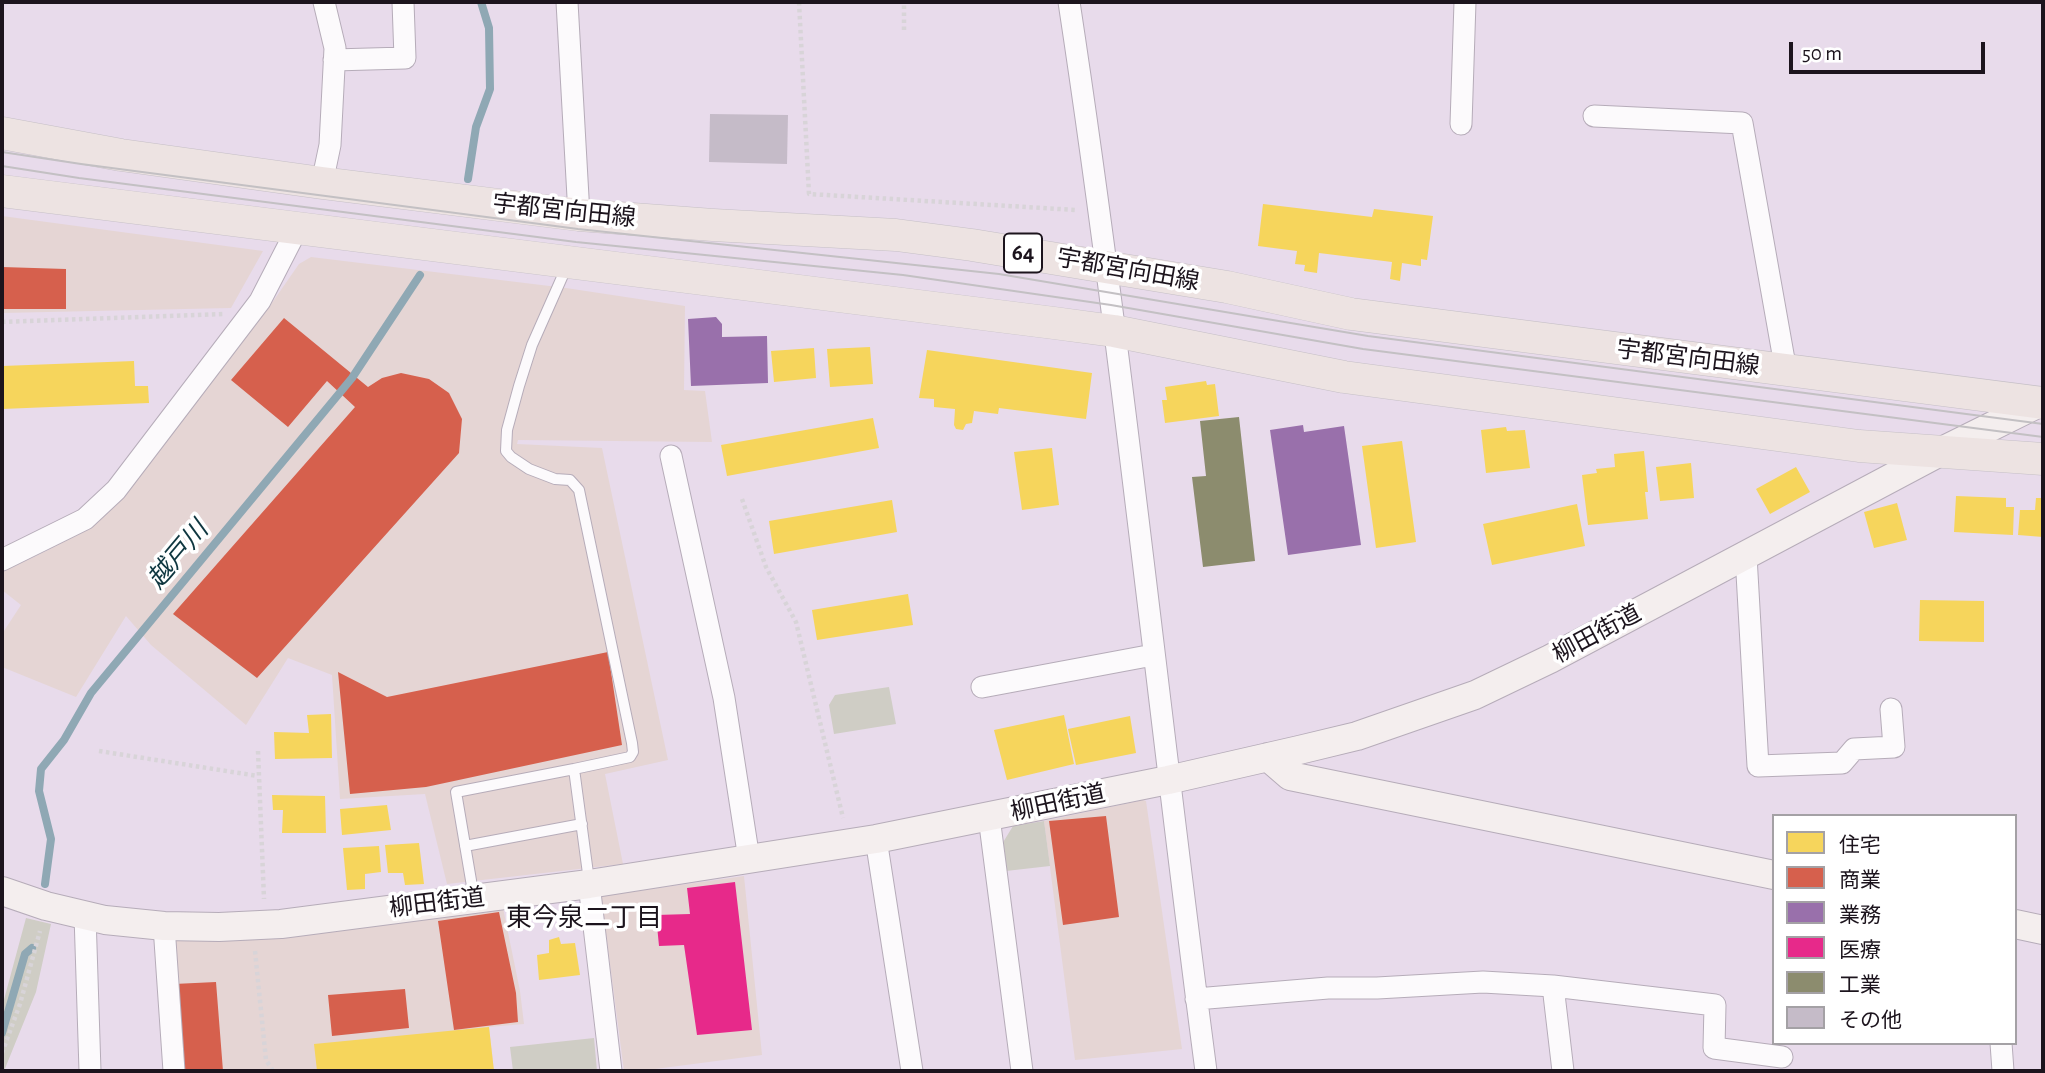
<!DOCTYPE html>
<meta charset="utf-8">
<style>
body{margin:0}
#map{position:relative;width:2045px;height:1073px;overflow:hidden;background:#e8dbeb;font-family:"Alegreya Sans","Noto Sans JP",sans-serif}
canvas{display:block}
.frame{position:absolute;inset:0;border:4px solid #1c141d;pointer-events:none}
.legend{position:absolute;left:1772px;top:814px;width:245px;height:231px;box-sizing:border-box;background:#fff;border:2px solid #a4a1a5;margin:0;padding:9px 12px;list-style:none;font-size:21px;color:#1c141d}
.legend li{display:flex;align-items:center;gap:14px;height:35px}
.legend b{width:35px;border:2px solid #a4a1a5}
.scale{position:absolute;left:1789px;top:42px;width:196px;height:32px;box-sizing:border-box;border:4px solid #1c141d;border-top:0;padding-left:9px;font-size:21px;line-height:24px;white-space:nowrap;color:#1c141d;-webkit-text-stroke:5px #fff;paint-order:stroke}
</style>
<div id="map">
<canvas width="2045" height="1073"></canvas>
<div class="frame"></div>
<ul class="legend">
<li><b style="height:19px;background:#f6d55c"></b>住宅</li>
<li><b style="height:19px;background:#d6604d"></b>商業</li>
<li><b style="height:19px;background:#9970ab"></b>業務</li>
<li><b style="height:19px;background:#e7298a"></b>医療</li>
<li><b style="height:19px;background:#8c8c6e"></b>工業</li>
<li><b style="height:19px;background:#c5bbc8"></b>その他</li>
</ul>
<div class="scale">50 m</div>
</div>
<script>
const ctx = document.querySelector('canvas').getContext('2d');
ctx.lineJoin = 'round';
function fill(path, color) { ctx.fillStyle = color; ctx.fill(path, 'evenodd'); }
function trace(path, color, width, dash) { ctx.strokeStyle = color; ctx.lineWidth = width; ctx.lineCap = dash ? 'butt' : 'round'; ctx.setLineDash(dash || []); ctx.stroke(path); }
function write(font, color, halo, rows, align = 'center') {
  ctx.font = font + ' "Alegreya Sans","Noto Sans JP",sans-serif'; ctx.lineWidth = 7; ctx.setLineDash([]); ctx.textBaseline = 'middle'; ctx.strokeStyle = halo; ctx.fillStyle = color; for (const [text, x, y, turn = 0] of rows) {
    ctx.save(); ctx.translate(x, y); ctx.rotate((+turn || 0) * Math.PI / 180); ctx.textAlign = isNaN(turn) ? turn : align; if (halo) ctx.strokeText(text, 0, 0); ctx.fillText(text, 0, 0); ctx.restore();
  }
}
const commercial = new Path2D(`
 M2 216 263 251 231 308 2 313Z
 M311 257 566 288 685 306 684 390 705 391 712 442 518 440 517 444 602 448 668 760 605 774 623 864 447 884 425 794 340 799 332 675 288 658 246 725 151 645 126 616 76 697 2 667V634L21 605 2 590V572L48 550 87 527 138 478 267 310 299 264Z
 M1143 800 1146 801 1182 1049 1075 1060 1044 821Z
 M744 876 762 1055 640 1071H624L601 896Z
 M503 908 520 991 524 1024 489 1027 494 1071H179L169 940 222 941 277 938Z`);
const green = new Path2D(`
 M889 687 896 724 834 734 829 705 835 695Z
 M1044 821 1050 866 1006 871 1002 844 1013 826Z
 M26 918 51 924 36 992 4 1071H2V1007Z
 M594 1038 597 1071H513L510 1047Z`);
const homes = new Path2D(`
 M1263 204 1372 217 1374 209 1433 216 1427 260 1421 259V266L1402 263 1400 281 1390 279 1392 262 1319 253 1317 273 1304 271 1305 265 1295 264 1297 251 1258 246Z
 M870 347 873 384 830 387 827 349Z
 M814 348 816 378 774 382 771 351Z
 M927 350 1092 373 1086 419 999 408 998 414 974 411 972 423 966 424 963 430 956 429 954 425 955 409 934 407V399L919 398Z
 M134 361 135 386H148L149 403 2 409V366Z
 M1206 381 1207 385 1215 384 1219 416 1165 423 1162 400H1167L1165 387Z
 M873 418 879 448 727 476 721 445Z
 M1506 427 1507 431 1525 430 1530 468 1486 473 1481 430Z
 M1402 441 1416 542 1376 548 1362 446Z
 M1052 448 1059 505 1022 510 1014 452Z
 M1644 451 1648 492H1645L1648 519 1588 525 1582 475 1597 473 1596 469 1615 467 1614 454Z
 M1691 463 1694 498 1660 501 1656 467Z
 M1796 467 1810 492 1770 514 1756 489Z
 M1956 496 2006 498V507H2014L2013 535 1954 532Z
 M2036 498H2043V537L2018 535 2020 510H2035Z
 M892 500 897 532 774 554 769 521Z
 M1897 503 1907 540 1874 548 1864 512Z
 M1577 504 1585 546 1492 565 1483 524Z
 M908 594 913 625 817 640 812 610Z
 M1920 600 1984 601V642L1919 641Z
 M331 714 332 758 275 759 274 732 309 733 307 715Z
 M1064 715 1074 764 1007 780 994 730Z
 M1130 716 1136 753 1076 765 1068 729Z
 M272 795 325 796 326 833H282L283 810H273Z
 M387 805 391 830 342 835 340 809Z
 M419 843 424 884 405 885 403 873H388L385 845Z
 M379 846 381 872 365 874V889L347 890 343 848Z
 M559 937 561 944 575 943 580 975 539 980 537 955 549 953V940Z
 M489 1027 494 1071H317L314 1044Z`);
const shops = new Path2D(`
 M2 267 66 269V309H2Z
 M284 318 368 387 382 378 401 373 429 379 449 393 462 419 459 453 257 678 173 614 355 407 327 381 288 427 231 380Z
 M608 652 622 745 426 787 350 794 338 672 387 697Z
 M1106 816 1119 917 1063 925 1049 821Z
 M499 912 516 993 518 1022 454 1030 438 921Z
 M216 982 223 1071H180L174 984Z
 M405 989 409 1028 332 1036 328 995Z`);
const offices = new Path2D(`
 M716 317 722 324V337L767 336 768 383 691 386 688 319Z
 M1303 425 1304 432 1344 426 1361 545 1288 555 1270 430Z`);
const health = new Path2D(`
 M735 882 752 1030 697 1035 684 945 659 946 656 915 690 914 687 888Z`);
const industry = new Path2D(`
 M1239 417 1255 561 1203 567 1192 477 1206 476 1200 421Z`);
const stream = new Path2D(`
 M468 179 476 127 490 89 489 28 481 2
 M45 884 51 839 39 791 41 769 64 740 91 693 352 378 420 275
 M2 1033 25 954 32 948`);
const building = new Path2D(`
 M710 114 788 115 787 164 709 162Z`);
const path = new Path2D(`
 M799 2 809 194 1076 210
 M904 30V2
 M2 322 223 314
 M742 499 766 567 796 622 843 818
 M99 751 258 776
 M258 751 264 899
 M255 951 266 1060 273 1071
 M2 1053 20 1004 40 931`);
const lane = new Path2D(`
 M567 266 532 345 519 386 507 430 506 451 511 457 529 469 555 479 570 480 579 490 632 743 633 752 630 757 574 769 589 881
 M465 846 582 824
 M474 898 456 792 574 769`);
const street = new Path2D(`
 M567 2 579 215
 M1069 2C1123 357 1159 715 1206 1071
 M334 60 405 58 403 2
 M1594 116 1742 123 1786 371
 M1461 124 1465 2
 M322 183 330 145 335 48 324 2
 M671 456 724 698 749 859
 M1746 556 1758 766 1842 763 1854 749 1894 747 1891 709
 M2 560 85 519 116 490 260 301 297 229
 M982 687 1153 655
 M989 817 1022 1071
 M876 839 912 1071
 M589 884 611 1071
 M85 915 90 1071
 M164 926 174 1071
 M1553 986 1563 1071
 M1196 999 1328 988H1377L1483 982 1553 986 1715 1005 1714 1048 1782 1057
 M2001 1043 2003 1071`);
const secondary = new Path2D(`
 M1268 757 1290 776 1774 875
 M2 891 46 906 105 920 164 926 219 927 281 924 589 884 876 839 1168 780 1299 750 1357 736 1475 695 1550 659 1940 452 2043 401
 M2015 924 2043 930`);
const primary = new Path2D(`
 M2 133 121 155 322 183 579 215 713 225 896 235 972 245 1227 287 1351 314 2043 403
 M2 191 1054 323 1114 331 1344 377 1859 446 2043 459`);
const tram = new Path2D(`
 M2 152 81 164 578 229 999 274 1368 336 2043 424
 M2 166 79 178 576 242 903 275 1111 305 1363 349 2043 437`);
const shields = [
 [1023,253,38]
];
const shieldNames = [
 ["64",1023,253]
];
const streetNames = [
 ["宇都宮向田線",564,211,6],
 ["宇都宮向田線",1128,270,10],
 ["宇都宮向田線",1688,358,7],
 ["柳田街道",1597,634,-28],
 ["柳田街道",1058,803,-12],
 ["柳田街道",437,903,-7]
];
const waterNames = [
 ["越戸川",178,555,-50]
];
const neighbourhoodNames = [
 ["東今泉二丁目",584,918]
];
fill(commercial, '#e5d5d4');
fill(green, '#cfcdc5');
fill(homes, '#f6d55c');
fill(shops, '#d6604d');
fill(offices, '#9970ab');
fill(health, '#e7298a');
fill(industry, '#8c8c6e');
trace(stream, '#8fa8b4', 8);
fill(building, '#c5bbc8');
trace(lane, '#b6acb9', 12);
trace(street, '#b6acb9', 23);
trace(secondary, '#b6acb9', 30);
trace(primary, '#c5bfc6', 33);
trace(path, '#d8d4d8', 4.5, [3.5, 3.5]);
trace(lane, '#fcfafc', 10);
trace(street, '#fcfafc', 21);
trace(secondary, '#f4eeee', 28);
trace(primary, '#ede3e2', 32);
trace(tram, '#c3c0c3', 2);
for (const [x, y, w] of shields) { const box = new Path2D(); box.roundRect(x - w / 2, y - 19.5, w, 39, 5); ctx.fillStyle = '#fff'; ctx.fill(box); trace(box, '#1c141d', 2); }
write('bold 23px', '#1c141d', null, shieldNames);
write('24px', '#1c141d', '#fff', streetNames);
write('italic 26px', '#0e363f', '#fff', waterNames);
write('26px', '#1c141d', '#fff', neighbourhoodNames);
</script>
